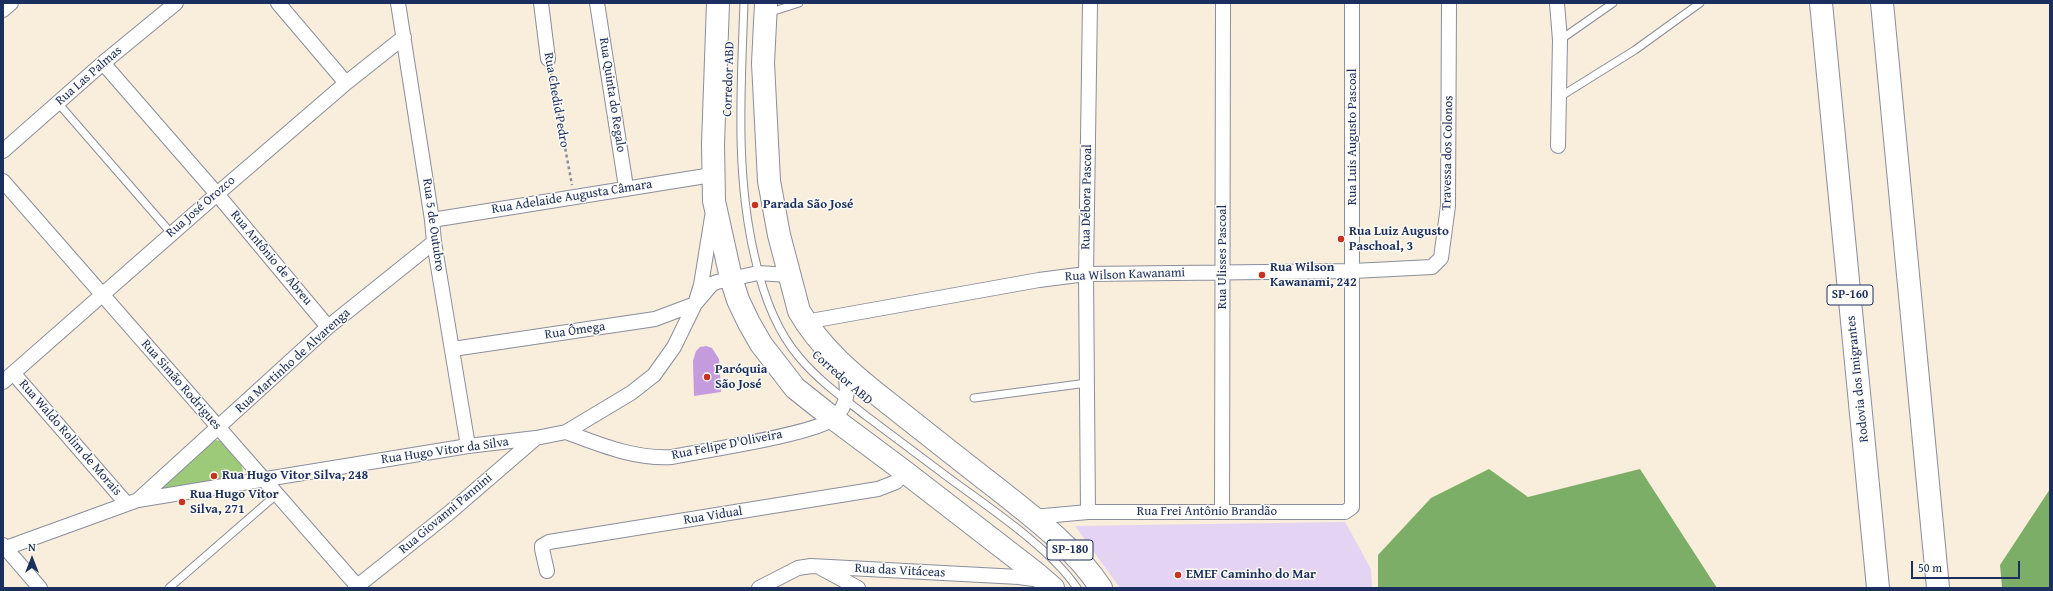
<!DOCTYPE html>
<meta charset="utf-8">
<style>
body{margin:0}
#map{position:relative;width:2053px;height:591px;overflow:hidden;background:#f9eddc;font-family:"Gentium Book Plus",serif}
canvas{display:block}
.frame{position:absolute;inset:0;border:4px solid #1b2f5e;pointer-events:none}
.north{position:absolute;left:12px;top:539px;width:40px;height:40px;-webkit-text-stroke:3px #fdfcf7;paint-order:stroke;rotate:0deg;font-size:11px;font-weight:700;line-height:16px;text-align:center;color:#1b2f5e}
.north::after{content:'';display:block;margin:auto;width:14px;height:18px;background:#1b2f5e;clip-path:polygon(50% 0,100% 100%,50% 72%,0 100%)}
.scale{position:absolute;left:1911px;top:561px;width:109px;height:18px;box-sizing:border-box;border:2px solid #1b2f5e;border-top:0;padding-left:5px;font-size:12px;line-height:14px;white-space:nowrap;color:#1b2f5e;-webkit-text-stroke:3px #fdfcf7;paint-order:stroke}
</style>
<div id="map">
<canvas width="2053" height="591"></canvas>
<div class="frame"></div>
<div class="north">N</div>
<div class="scale">50 m</div>
</div>
<script>
const ctx = document.querySelector('canvas').getContext('2d');
ctx.lineJoin = 'round';
function fill(path, color) { ctx.fillStyle = color; ctx.fill(path, 'evenodd'); }
function trace(path, color, width, dash) { ctx.strokeStyle = color; ctx.lineWidth = width; ctx.lineCap = dash ? 'butt' : 'round'; ctx.setLineDash(dash || []); ctx.stroke(path); }
function write(font, color, halo, rows, align = 'center') {
  ctx.font = font + ' "Gentium Book Plus",serif'; ctx.lineWidth = 3; ctx.setLineDash([]); ctx.textBaseline = 'middle'; ctx.strokeStyle = halo; ctx.fillStyle = color; for (const [text, x, y, turn = 0] of rows) {
    ctx.save(); ctx.translate(x, y); ctx.rotate((+turn || 0) * Math.PI / 180); ctx.textAlign = isNaN(turn) ? turn : align; if (halo) ctx.strokeText(text, 0, 0); ctx.fillText(text, 0, 0); ctx.restore();
  }
}
const built = new Path2D(`
 M1345 522 1371 569 1372 588H1120L1075 526Z`);
const green = new Path2D(`
 M214 440 223 441C231 451 249 466 241 480L163 490 161 486Z`);
const forest = new Path2D(`
 M1489 469 1528 497 1640 469 1717 588H1378V555L1431 498Z
 M2050 489V588H2002L2000 565Z`);
const building = new Path2D(`
 M706 346 712 348 719 359 721 392 694 396 693 361 696 351 700 347Z`);
const path = new Path2D(`
 M551 72 572 185`);
const lane = new Path2D(`
 M744 3C741 89 735 174 755 258 763 294 775 329 799 357 818 380 842 397 865 415 890 434 916 453 941 472 983 504 1048 545 1077 588
 M768 13 799 3
 M1560 40 1613 3
 M1558 98 1635 50 1700 3
 M58 103 171 233
 M974 398 1087 383
 M169 588 276 495`);
const street = new Path2D(`
 M278 3 346 83
 M398 3 432 220 434 242 468 446
 M541 3 548 59
 M597 3 626 187
 M1557 3 1560 40 1558 146
 M3 10 11 3
 M103 63 217 194 328 327
 M3 151 103 63 176 3
 M3 181 359 588
 M432 220 712 175
 M805 322 1039 280 1086 274 1353 271 1432 267 1441 258 1448 206 1449 3
 M453 349 655 319 695 304 712 284 717 282 758 273 788 275
 M14 374 126 503
 M3 382 217 194 346 83 404 37
 M566 432C601 445 634 459 672 457 701 451 817 434 834 418 850 404 848 387 844 367
 M138 500 328 327 434 242
 M1088 512 1086 274 1090 3
 M1222 512 1223 3
 M1033 517 1088 512H1345L1352 507V3
 M3 545 40 588
 M3 549 138 500 468 446 536 438 566 432 631 393 654 375 674 347 695 304 701 285 712 217
 M821 568 858 588
 M547 571 542 549V546L549 542 878 489 896 482 905 472
 M355 588 449 513 536 438
 M759 588 798 568 811 566 1019 577 1041 580`);
const primary = new Path2D(`
 M718 3 713 144 714 201 731 278 738 300 749 323 761 344 795 388 834 419 905 472 1033 571 1053 588
 M766 3 763 63 769 181 779 235 799 311C820 348 854 376 887 402 924 431 961 461 999 490 1035 519 1075 548 1101 588`);
const highway = new Path2D(`
 M1821 3 1878 588
 M1882 3 1938 588`);
const markers = [
 [755,205,4,"#c8321e"],
 [1341,239,4,"#c8321e"],
 [1262,275,4,"#c8321e"],
 [707,377,4,"#c8321e"],
 [214,476,4,"#c8321e"],
 [182,502,4,"#c8321e"],
 [1178,575,4,"#c8321e"]
];
const shields = [
 [1850,295,46],
 [1070,550,46]
];
const shieldNames = [
 ["SP-160",1850,295],
 ["SP-180",1070,550]
];
const streetNames = [
 ["Rua Las Palmas",89,76,-41],
 ["Corredor ABD",729,79,-88],
 ["Rua Quinta do Regalo",612,95,81],
 ["Rua Chedid Pedro",556,100,80],
 ["Rua Luis Augusto Pascoal",1353,137,-90],
 ["Travessa dos Colonos",1448,153,-89],
 ["Rua Adelaide Augusta Câmara",572,197,-9],
 ["Rua Débora Pascoal",1087,197,-89],
 ["Rua José Orozco",201,207,-41],
 ["Rua 5 de Outubro",433,225,82],
 ["Rua Ulisses Pascoal",1223,257,-90],
 ["Rua Antônio de Abreu",271,258,50],
 ["Rua Wilson Kawanami",1125,275,-2],
 ["Rua Ômega",575,331,-8],
 ["Rua Martinho de Alvarenga",293,361,-42],
 ["Corredor ABD",842,378,41],
 ["Rodovia dos Imigrantes",1858,379,-96],
 ["Rua Simão Rodrigues",181,385,49],
 ["Rua Waldo Rolim de Morais",70,438,49],
 ["Rua Felipe D'Oliveira",727,445,-11],
 ["Rua Hugo Vitor da Silva",445,451,-8],
 ["Rua Frei Antônio Brandão",1207,512],
 ["Rua Giovanni Pannini",446,514,-40],
 ["Rua Vidual",713,516,-9],
 ["Rua das Vitáceas",900,571,3]
];
const poiNames = [
 ["Parada São José",763,205],
 ["Rua Luiz Augusto",1349,232],
 ["Paschoal, 3",1349,247],
 ["Rua Wilson",1270,268],
 ["Kawanami, 242",1270,283],
 ["Paróquia",715,370],
 ["São José",715,385],
 ["Rua Hugo Vitor Silva, 248",222,476],
 ["Rua Hugo Vitor",190,495],
 ["Silva, 271",190,510],
 ["EMEF Caminho do Mar",1186,575]
];
fill(built, '#e4d3f2');
fill(green, '#9cca78');
fill(forest, '#7dae68');
fill(building, '#c49cde');
trace(lane, '#8a8e9d', 9);
trace(street, '#8a8e9d', 16);
trace(primary, '#8a8e9d', 24);
trace(highway, '#8a8e9d', 24);
trace(path, '#8a8e9d', 2.5, [3, 3]);
trace(lane, '#fff', 7);
trace(street, '#fff', 14);
trace(primary, '#fff', 22);
trace(highway, '#fff', 22);
for (const [x, y, r, color] of markers) { const dot = new Path2D(); dot.arc(x, y, r, 0, 2 * Math.PI); ctx.fillStyle = color; ctx.fill(dot); trace(dot, '#fdfcf7', 1.5); }
for (const [x, y, w] of shields) { const box = new Path2D(); box.roundRect(x - w / 2, y - 10, w, 20, 3); ctx.fillStyle = '#fdfcf7'; ctx.fill(box); trace(box, '#1b2f5e', 1); }
write('bold 12px', '#1b2f5e', null, shieldNames);
write('13px', '#1b2f5e', '#fdfcf7', streetNames);
write('bold 13px', '#1b2f5e', '#fdfcf7', poiNames, 'left');
</script>
